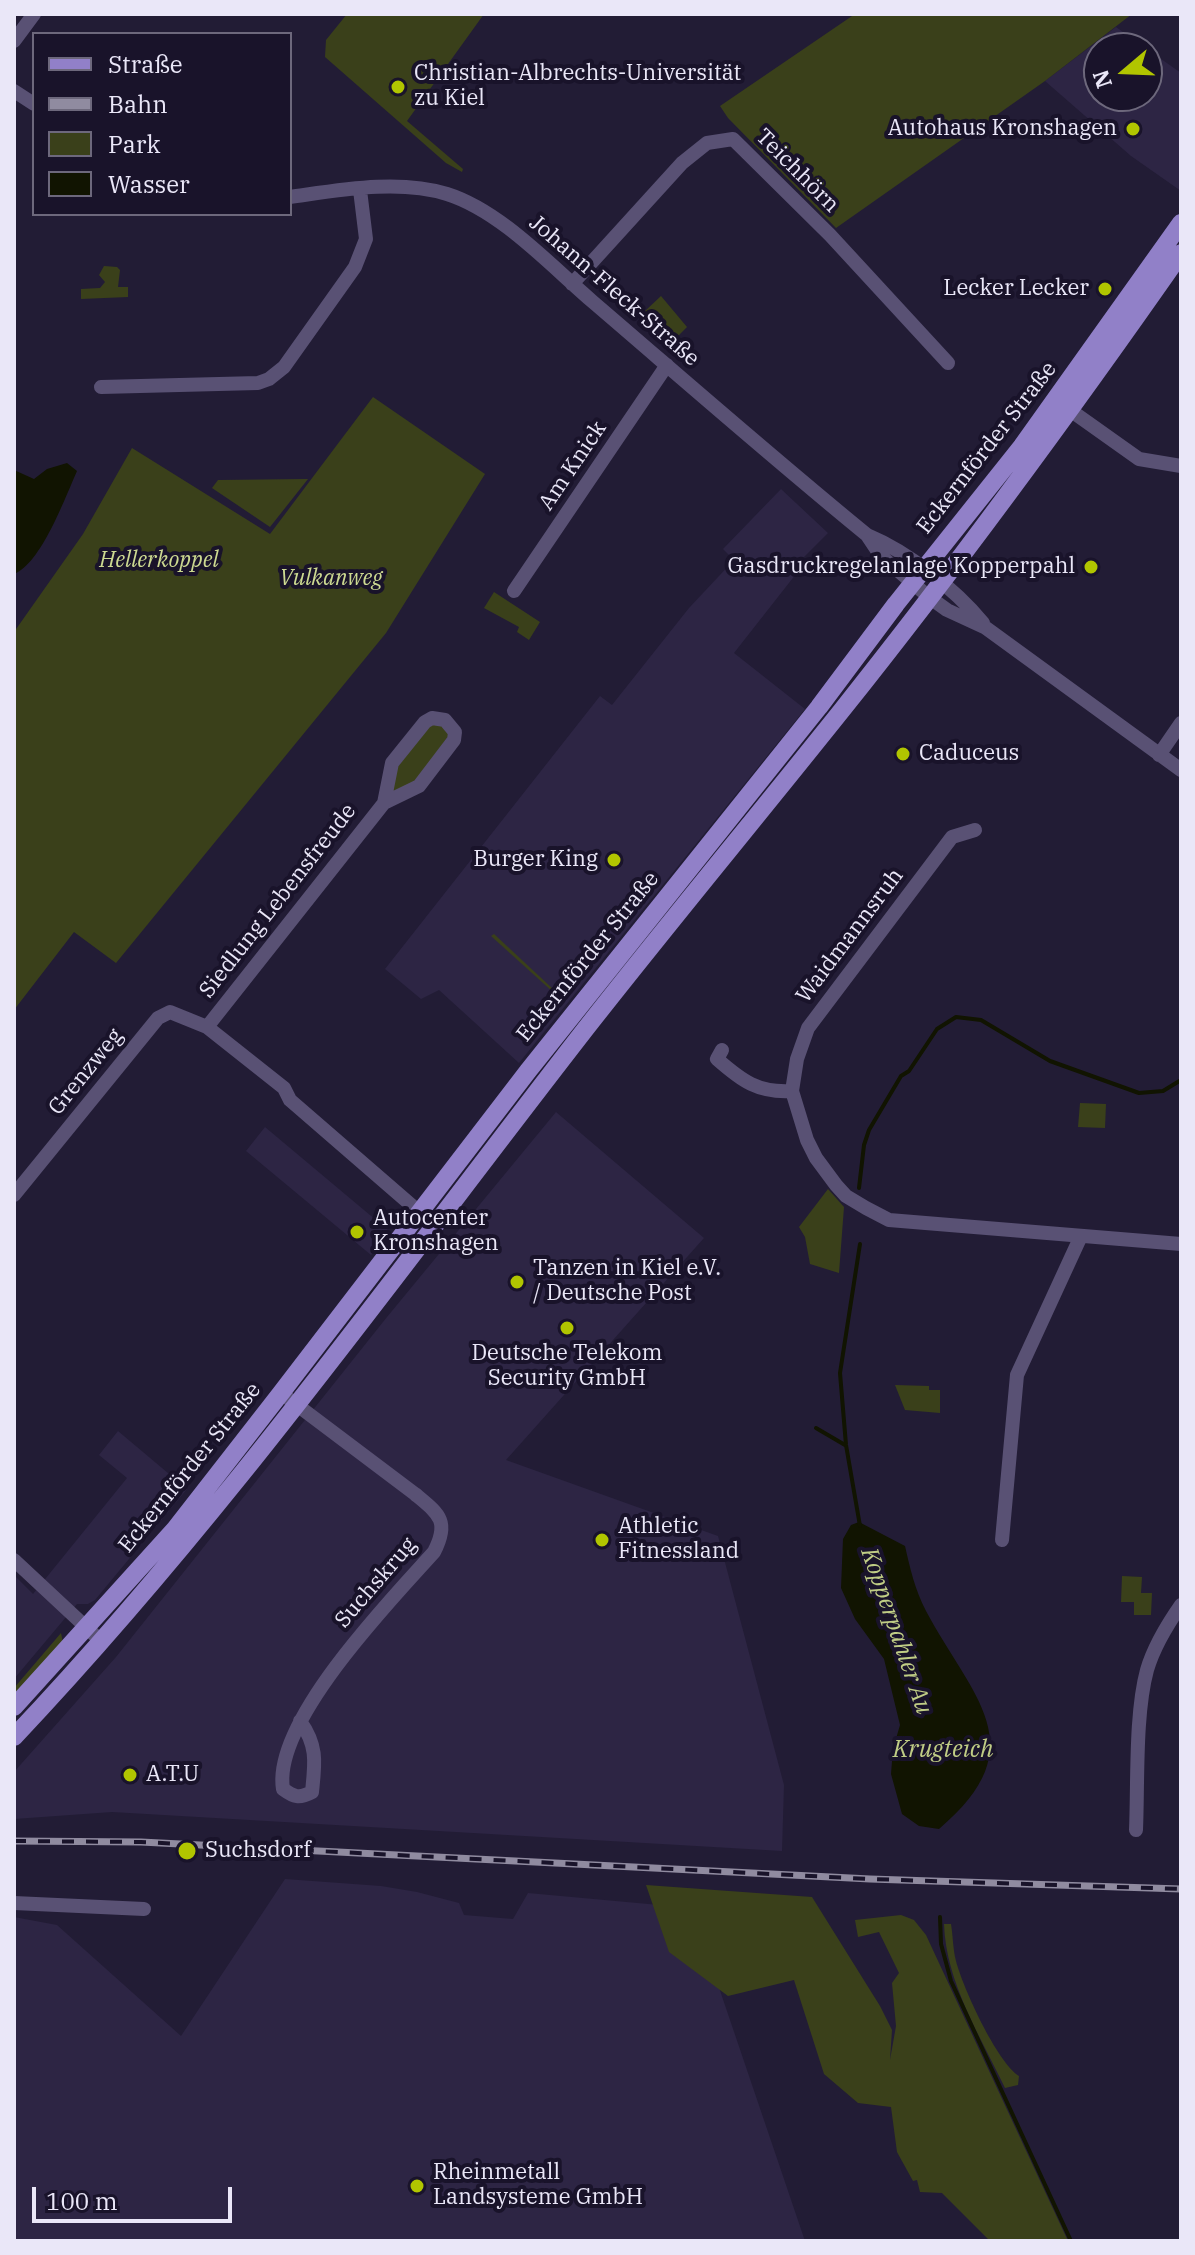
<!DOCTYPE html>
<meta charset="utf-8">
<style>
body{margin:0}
#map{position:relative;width:1195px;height:2255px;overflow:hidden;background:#221c35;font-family:"IBM Plex Serif",serif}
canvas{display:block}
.frame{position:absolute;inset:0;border:16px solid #eae7f8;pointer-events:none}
.legend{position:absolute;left:32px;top:32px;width:260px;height:184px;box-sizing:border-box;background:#19132a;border:2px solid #6d687c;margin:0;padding:10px 14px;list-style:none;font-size:24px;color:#eae7f8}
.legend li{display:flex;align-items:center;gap:16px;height:40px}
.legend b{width:40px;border:2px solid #6d687c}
.north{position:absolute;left:1083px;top:32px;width:80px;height:80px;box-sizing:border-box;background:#19132a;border:2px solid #6d687c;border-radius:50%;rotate:251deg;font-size:22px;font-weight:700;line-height:32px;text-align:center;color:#eae7f8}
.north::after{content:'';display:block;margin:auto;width:28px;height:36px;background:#b1c500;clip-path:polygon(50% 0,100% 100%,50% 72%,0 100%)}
.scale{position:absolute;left:32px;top:2187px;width:200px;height:36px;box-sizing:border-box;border:4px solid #eae7f8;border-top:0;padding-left:10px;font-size:24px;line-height:28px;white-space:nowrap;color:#eae7f8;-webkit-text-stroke:6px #19132a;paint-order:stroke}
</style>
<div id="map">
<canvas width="1195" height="2255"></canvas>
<div class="frame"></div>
<ul class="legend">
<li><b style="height:10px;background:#9180c8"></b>Straße</li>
<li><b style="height:10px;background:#908ba0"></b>Bahn</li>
<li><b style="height:22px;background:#3a401a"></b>Park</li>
<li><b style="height:22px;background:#111401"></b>Wasser</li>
</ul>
<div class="north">N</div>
<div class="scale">100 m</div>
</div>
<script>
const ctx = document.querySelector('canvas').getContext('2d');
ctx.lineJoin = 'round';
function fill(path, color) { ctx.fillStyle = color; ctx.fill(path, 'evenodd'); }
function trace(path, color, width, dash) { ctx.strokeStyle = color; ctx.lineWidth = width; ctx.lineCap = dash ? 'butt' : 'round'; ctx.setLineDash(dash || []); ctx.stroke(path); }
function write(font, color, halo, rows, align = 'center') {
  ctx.font = font + ' "IBM Plex Serif",serif'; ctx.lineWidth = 8; ctx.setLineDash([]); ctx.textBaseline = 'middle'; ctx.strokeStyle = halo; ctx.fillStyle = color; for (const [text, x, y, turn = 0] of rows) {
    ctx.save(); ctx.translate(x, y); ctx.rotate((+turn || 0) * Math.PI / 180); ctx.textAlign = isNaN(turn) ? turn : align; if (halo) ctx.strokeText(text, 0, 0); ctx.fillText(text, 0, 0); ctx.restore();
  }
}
const built = new Path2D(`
 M1116 27 1145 48H1099V96H1147V49L1181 73V191L1131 156 1045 81Z
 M781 489 828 533 795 566 796 574 734 653 805 709 519 1063 439 990 421 999 385 969 600 696 612 705 689 608 734 560 723 549Z
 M556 1112 704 1238 506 1460 718 1536 784 1785 782 1851 112 1812 14 1819V1772L116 1657 387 1317Z
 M265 1127 389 1231 371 1255 246 1151Z
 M118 1431 187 1489 95 1600 88 1604H77L14 1679V1575L33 1594 127 1478 99 1455Z
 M285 1879 381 1886 417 1892 459 1903 464 1915 513 1919 528 1893 692 1908 805 2241H14V1917L57 1925 181 2036Z`);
const green = new Path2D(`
 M347 14H484L407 121 463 169 462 172 446 163 325 57 326 40Z
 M855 14H1132L1045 81 836 228 728 118 720 106Z
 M104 266 117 267 120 270 118 287H128V297L81 299V289L100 288 105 282 99 275Z
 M661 296 687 327 677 337 645 311Z
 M373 397 485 474 386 633 116 963 74 932 14 1010V632L83 534 132 448 270 534Z
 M308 479 270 527 212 488 218 480Z
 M494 592 540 622 529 640 517 632 519 627 484 608Z
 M439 722 450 734 412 786 391 793 393 773 430 724Z
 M494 934 553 989H571L564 1002 491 936Z
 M1080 1103 1106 1104 1105 1128 1078 1127Z
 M828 1189 844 1207 839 1273 810 1264 805 1237 799 1227Z
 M895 1385 929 1386V1390H940V1413L905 1410Z
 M1122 1576 1142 1577 1141 1593H1152L1151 1615H1134V1602H1121Z
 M61 1633 63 1643 14 1694V1688Z
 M646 1885 812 1897 880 2006 892 2030 890 2060 896 2026 892 1983 899 1973 879 1932 858 1937 855 1920 901 1915 914 1920 926 1935 1068 2241H990L942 2193 920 2192 917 2180 913 2181 897 2152 891 2107 858 2103 824 2074 794 1980 728 1996 669 1952Z
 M944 1924H951C953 1936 953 1950 956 1961 963 1988 997 2062 1019 2076L1018 2085 1005 2088C980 2035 946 1983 944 1924Z`);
const water = new Path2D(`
 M67 463 77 471C65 498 41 564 14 574V470L34 479 47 469Z
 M859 1522 905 1546C910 1568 915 1590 926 1611 971 1696 1038 1746 939 1829L919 1826 902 1814 891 1774 893 1749 900 1725 884 1659 855 1619 841 1588 843 1539 851 1525Z`);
const stream = new Path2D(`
 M859 1188 864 1145 869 1130 901 1076 909 1071 937 1029 956 1017 981 1020 1050 1061 1139 1093 1163 1091 1181 1080
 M860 1244 840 1373 846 1445 860 1526
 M816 1428 845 1445
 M940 1917 941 1944 951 1981 1071 2241`);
const minor = new Path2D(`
 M14 41 34 14
 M14 91 34 104
 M290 197C340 190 398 179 447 194 501 211 551 266 593 302 684 380 774 459 867 535L881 556 929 597 947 610 986 628 1181 770
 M572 284 682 163 707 143 733 139 830 235 948 363
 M101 387 258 383 269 379 284 367 355 267 366 239 360 190
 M1063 405 1139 459 1181 466
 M867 535C908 552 955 589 983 623
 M514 591 667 365
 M1159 755 1181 723
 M975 830 952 837 808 1028 797 1059 792 1091 807 1140 816 1158 836 1185 846 1196 866 1208 889 1220 1181 1244
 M207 1027 384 803 419 786 454 740 455 732 445 720 432 718 425 722 392 763 384 803
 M722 1050 717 1059C742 1081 758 1093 792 1091
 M14 1195 158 1018 170 1012 207 1027 284 1088 290 1100 425 1217
 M281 1393 415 1494C439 1514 450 1521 434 1552 391 1600 272 1722 283 1789 294 1797 299 1799 312 1792 315 1763 318 1746 300 1721
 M1002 1540 1017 1375 1081 1236
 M14 1560 102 1642
 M1136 1830C1138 1783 1135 1714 1147 1670 1154 1646 1167 1625 1181 1605
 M14 1903 144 1909`);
const major = new Path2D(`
 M14 1707 175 1529 281 1393 528 1071 819 707 896 604 1022 446 1181 223
 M14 1737C221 1518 396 1273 580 1036 666 926 755 819 842 710 960 562 1072 409 1181 253`);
const rail = new Path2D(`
 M14 1841 141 1842 870 1879 1181 1889`);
const markers = [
 [398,87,8,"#b1c500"],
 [1133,129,8,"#b1c500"],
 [1105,289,8,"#b1c500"],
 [1091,567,8,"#b1c500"],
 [903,754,8,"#b1c500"],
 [614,860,8,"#b1c500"],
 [357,1232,8,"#b1c500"],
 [517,1282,8,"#b1c500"],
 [567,1328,8,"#b1c500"],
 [602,1540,8,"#b1c500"],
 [130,1775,8,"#b1c500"],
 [187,1851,10,"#b1c500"],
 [417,2186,8,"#b1c500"]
];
const poiNames = [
 ["Christian-Albrechts-Universität",414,74],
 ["zu Kiel",414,99],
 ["Autohaus Kronshagen",1117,129,"right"],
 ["Lecker Lecker",1089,289,"right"],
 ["Gasdruckregelanlage Kopperpahl",1075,567,"right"],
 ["Caduceus",919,754],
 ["Burger King",598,860,"right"],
 ["Autocenter",373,1219],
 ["Kronshagen",373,1244],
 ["Tanzen in Kiel e.V.",533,1269],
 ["/ Deutsche Post",533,1294],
 ["Deutsche Telekom",567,1354,"center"],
 ["Security GmbH",567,1379,"center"],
 ["Athletic",618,1527],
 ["Fitnessland",618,1552],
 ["A.T.U",146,1775],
 ["Suchsdorf",205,1851],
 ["Rheinmetall",433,2173],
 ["Landsysteme GmbH",433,2198]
];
const streetNames = [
 ["Teichhörn",797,171,45],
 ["Johann-Fleck-Straße",614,291,41],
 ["Eckernförder Straße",987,448,-52],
 ["Am Knick",573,466,-56],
 ["Siedlung Lebensfreude",278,901,-52],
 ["Waidmannsruh",850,936,-53],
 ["Eckernförder Straße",588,957,-51],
 ["Grenzweg",86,1072,-51],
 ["Eckernförder Straße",190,1468,-51],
 ["Suchskrug",376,1583,-49]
];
const parkNames = [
 ["Hellerkoppel",159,561],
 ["Vulkanweg",331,579]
];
const waterNames = [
 ["Kopperpahler Au",896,1631,71],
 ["Krugteich",943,1750]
];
fill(built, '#2d2544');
fill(green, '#3a401a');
fill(water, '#111401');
trace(stream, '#111401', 4);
trace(minor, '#595174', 14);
trace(major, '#9180c8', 18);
trace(rail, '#908ba0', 7);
trace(rail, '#19132a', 4, [12]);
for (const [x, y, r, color] of markers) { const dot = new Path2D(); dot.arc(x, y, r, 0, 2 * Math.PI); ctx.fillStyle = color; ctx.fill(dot); trace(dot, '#19132a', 3); }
write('22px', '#eae7f8', '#19132a', poiNames, 'left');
write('22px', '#eae7f8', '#19132a', streetNames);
write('italic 22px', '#cdda91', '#19132a', parkNames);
write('italic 24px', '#c0cd85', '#19132a', waterNames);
</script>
